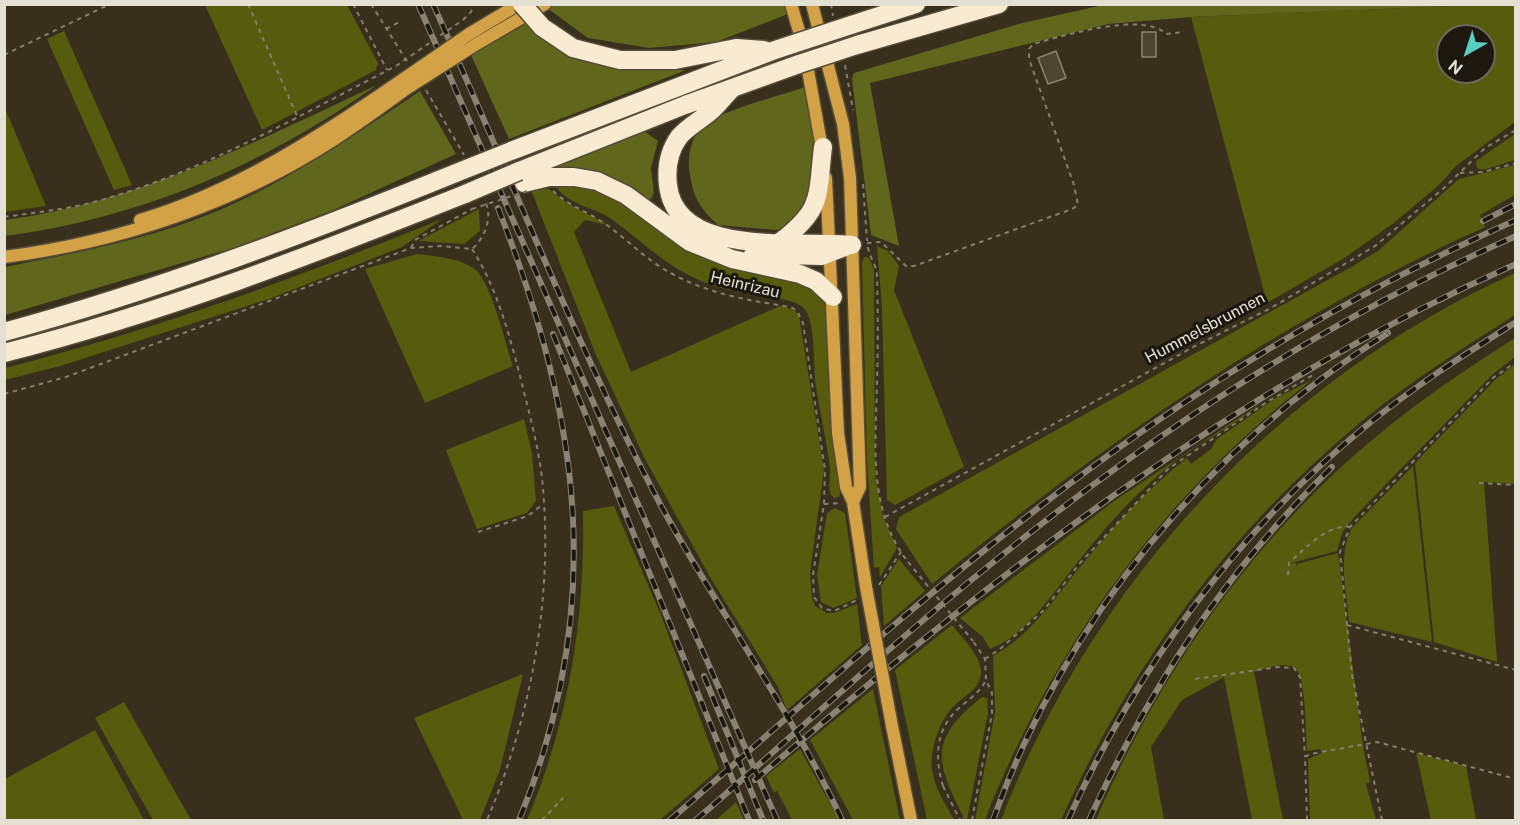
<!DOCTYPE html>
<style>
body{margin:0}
#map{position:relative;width:1520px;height:825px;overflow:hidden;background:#38301c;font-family:"Public Sans",sans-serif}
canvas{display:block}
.frame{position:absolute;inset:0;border:6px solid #e5e0d4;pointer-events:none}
.north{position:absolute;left:1436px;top:24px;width:60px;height:60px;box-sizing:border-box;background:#1c180f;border:2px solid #6c685e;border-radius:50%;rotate:219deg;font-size:16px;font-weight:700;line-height:24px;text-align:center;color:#e5e0d4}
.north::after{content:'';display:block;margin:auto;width:21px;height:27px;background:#57cec2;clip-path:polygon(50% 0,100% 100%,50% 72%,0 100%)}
</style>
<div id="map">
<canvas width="1520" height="825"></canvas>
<div class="frame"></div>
<div class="north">N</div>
</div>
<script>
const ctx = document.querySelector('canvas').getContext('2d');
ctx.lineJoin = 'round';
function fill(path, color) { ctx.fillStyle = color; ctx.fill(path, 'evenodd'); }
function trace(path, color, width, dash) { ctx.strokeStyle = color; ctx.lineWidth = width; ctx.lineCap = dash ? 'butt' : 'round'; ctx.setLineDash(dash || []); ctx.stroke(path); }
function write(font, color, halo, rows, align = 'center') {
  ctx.font = font + ' "Public Sans",sans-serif'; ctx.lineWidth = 6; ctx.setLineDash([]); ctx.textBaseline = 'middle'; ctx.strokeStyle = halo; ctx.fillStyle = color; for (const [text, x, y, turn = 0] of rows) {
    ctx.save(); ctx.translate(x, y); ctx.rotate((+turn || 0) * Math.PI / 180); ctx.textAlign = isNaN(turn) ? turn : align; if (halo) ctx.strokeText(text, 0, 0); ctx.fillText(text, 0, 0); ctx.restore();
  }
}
const green = new Path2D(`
 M205 5H347L378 63 376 70 262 130Z
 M1475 5H1515V122L1456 166 1439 185 1395 222 1346 257 1267 303 1191 17ZM1448 36H1484V72H1448Z
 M64 31 132 185 114 190 47 39Z
 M4 108H5L46 206 5 212Z
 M1515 134V160L1483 170 1477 168 1476 161Z
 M1515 165V195L1480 215 1485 227C1284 317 1101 445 932 584L896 529 899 517 1353 266 1378 251 1459 179Z
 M552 184 595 190 800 280 821 295 825 303 832 418 842 488 839 497 834 498C826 491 831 478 830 468 827 441 820 414 816 387 813 366 816 329 806 311 798 295 741 295 721 288 671 273 650 247 610 218 598 210 582 207 569 199 563 195 558 189 552 184Z
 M549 189 567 203 608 225 585 220 574 232 631 372 780 306 794 310 799 316 824 470 810 573 812 597 815 606 827 613H834L857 604 862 645 787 710 778 687 710 577 645 459 596 355 531 190Z
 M479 209 480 231 464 244 418 241Z
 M442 219 402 247 269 299 60 366 5 380V368C155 330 299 277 442 219Z
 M877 246 888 251 899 266 894 290 964 467 895 505 887 500 882 308Z
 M417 254C435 256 461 258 476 270 491 283 506 345 513 366L425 403 365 269Z
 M864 257 869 258 874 270 875 475 883 516 897 548 880 577 879 567 874 568 867 461 862 263Z
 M1515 273V315C1463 348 1411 381 1362 421 1230 530 1131 665 1061 820H1001C1094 581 1280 379 1515 273Z
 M1515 338V357L1492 375 1358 513 1343 531 1337 551 1287 564 1296 563 1298 572 1297 564 1338 553 1363 746 1370 782 1366 784 1376 820H1310L1308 759 1322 753 1320 749 1307 751C1306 736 1306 675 1295 668 1285 661 1264 669 1254 672L1283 820H1252L1224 677 1182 700 1151 747 1164 820H1096C1159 674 1254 537 1378 435 1421 399 1468 368 1515 338Z
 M1515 364V484L1484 482 1497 662 1434 642 1415 463 1496 379Z
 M1312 380C1164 494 1053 647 985 820H975L995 712 993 656C1030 636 1054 599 1080 567 1112 528 1147 489 1187 458L1191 464 1211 449 1217 439 1276 398Z
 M1263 402C1227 431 1184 450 1151 482 1124 506 1099 535 1077 563 1052 594 1028 634 990 649L983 637 960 618 1117 499Z
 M524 419 532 453 536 501 527 513 477 529 446 450Z
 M1413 466 1432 642 1349 622C1347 592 1337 555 1352 528Z
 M614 506 661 615 719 769 660 820H527C569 721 585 619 583 511Z
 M835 508 845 513 857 598 833 608 821 602 817 575 827 513Z
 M899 559 925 591 884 626 881 586Z
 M952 625C962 638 980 654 981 671 982 688 965 695 954 706 939 720 928 754 933 774 936 791 947 806 954 820H927L895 670Z
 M523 674 500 770 480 820H463L414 718Z
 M873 689 900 820H853L810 740Z
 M982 697 987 698 988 713 967 820H962L963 816C935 760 929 739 982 697Z
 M124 702 191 820H153L95 718Z
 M95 730 144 820H5V779Z
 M800 749 839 820H792L777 791 774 793 766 776Z
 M1416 753 1466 766 1476 820H1431Z
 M736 802 744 820H716Z`);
const forest = new Path2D(`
 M554 4H785L788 14 716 42 649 48 588 38 547 8Z
 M1108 4H1475V5L1191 17 1108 24 870 83 899 246 871 235 852 79 854 73 1022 23Z
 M525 23 565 54 630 69 686 70 509 139 471 55Z
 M377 85C264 165 142 218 5 236V220C137 203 257 141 377 85Z
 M805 87 817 143 813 198 788 227 776 230 718 225C701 209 693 198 690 174 687 159 690 139 702 127 720 110 780 96 805 87Z
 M420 91 456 154 331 211 233 248 5 315V267C80 252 162 237 233 204 299 174 359 132 420 91Z
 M644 131 658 141 651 168 654 193 649 202 556 167 559 163Z`);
const building = new Path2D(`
 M1142 32H1156V57H1142Z
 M1056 51 1066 78 1048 84 1038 58Z`);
const path = new Path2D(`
 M248 4 298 118
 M353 4 387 70
 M371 4 408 63
 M831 4 833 16
 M463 20 471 12 474 4
 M386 29 401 21
 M4 55 110 4
 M845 65 853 110
 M426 90 464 155
 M1460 173 1483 172 1516 163
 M863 184 867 241
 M553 191C569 206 586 211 604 223 623 236 639 253 659 266 699 292 744 300 791 307L797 311 803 323 825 470 824 504 813 575 814 597 822 608 834 611 857 600
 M4 217C32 213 59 210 86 204 196 176 296 117 396 66
 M867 243 881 242 906 266H914L1072 209 1078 205 1074 185 1029 59V49L1033 44C1062 36 1143 11 1166 34L1184 32
 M868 247C869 257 877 265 877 277 878 312 878 347 877 382 876 444 867 509 908 562
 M411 248 415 240 472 209
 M472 249C496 286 509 333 520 376 528 409 538 444 542 478 554 594 532 714 487 820
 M4 394 66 377 411 248 440 246 472 249C485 238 493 217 485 201
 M1479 483 1516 485
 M824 504 842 503
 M885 517 1197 345 1271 308 1375 246 1444 188 1485 148 1516 130
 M478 532 528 516 543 504
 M1288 575 1289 563C1303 550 1329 523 1350 527
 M879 585 901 552
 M1347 625 1516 670
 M985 659 1000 649 1044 610 1080 563 1168 469 1267 402 1313 375
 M1195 679 1278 667 1294 668 1300 677 1305 757
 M943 786C935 760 935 731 956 711 967 700 979 694 986 680
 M542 820 563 798
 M972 820 992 713V693L986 680 985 659 973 641
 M1307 820 1305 757 1310 754 1377 742 1516 779
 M1382 820 1352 675 1340 552 1350 527 1494 377 1516 362`);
const secondary = new Path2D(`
 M791 4 804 48 823 154
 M812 4 843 124 850 178 860 487 853 502
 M469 34 519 4
 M475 45 545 4
 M826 178 838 433 846 487 853 502 866 587
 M140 220C235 192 321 136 402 80
 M4 257C121 242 236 203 335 139 359 123 383 106 406 89
 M892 726 911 820`);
const highway = new Path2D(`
 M851 25 916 4
 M542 27 573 48 620 60H675L736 48 764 50
 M857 45 999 4
 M733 88C725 95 719 104 711 111 701 120 688 126 679 137 669 151 666 168 668 185 676 260 802 239 852 245
 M511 151 772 51
 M519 171 685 105 799 64
 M524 183 549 177H574L597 181 626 195 690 242 732 259 800 274 816 281 833 297
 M780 242C823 209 817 198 823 147
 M753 254 821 256 847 246
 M4 332C158 290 308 233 456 173
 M4 353C163 313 314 254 465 194`);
const rail = new Path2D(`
 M418 4 777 820
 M433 4C508 170 574 341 659 502 717 610 791 709 842 820
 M498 208C581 417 607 607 519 820
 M1483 221 1516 204
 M553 334 749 820
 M704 676 763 820
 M755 780C992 577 1228 391 1516 264
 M670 820C790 716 907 609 1033 512 1181 396 1343 297 1516 220
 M696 820C794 735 889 646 991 564 1151 434 1327 319 1516 236
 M993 820C1064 621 1209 445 1388 333
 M1068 820C1136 669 1237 531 1366 426 1413 387 1464 355 1516 322
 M1089 820C1152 684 1224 573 1332 467`);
const pathBridge = new Path2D(`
 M396 66 463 20
 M472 209 527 191
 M908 562 973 641
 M943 786 960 820`);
const secondaryBridge = new Path2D(`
 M402 80 469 34
 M406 89 475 45
 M866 587 892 726`);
const highwayBridge = new Path2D(`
 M522 4 542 27
 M772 51 851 25
 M799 64 857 45
 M456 173 511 151
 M465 194 519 171`);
const streetNames = [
 ["Heinrizau",745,285,13],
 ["Hummelsbrunnen",1205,328,-28]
];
fill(green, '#565b0e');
fill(forest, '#60661c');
fill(building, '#4e4531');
trace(building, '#8f856e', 1.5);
trace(secondary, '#544c39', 15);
trace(highway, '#544c39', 21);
trace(path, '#857e6d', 2, [4.5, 4.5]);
trace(secondary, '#d3a247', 12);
trace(highway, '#f9ead2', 18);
trace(rail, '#8a8373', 6);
trace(rail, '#1c180f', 4, [11]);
trace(secondaryBridge, '#544c39', 15, []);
trace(highwayBridge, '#544c39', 21, []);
trace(pathBridge, '#857e6d', 2, [4.5, 4.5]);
trace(secondaryBridge, '#d3a247', 12);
trace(highwayBridge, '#f9ead2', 18);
write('16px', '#e5e0d4', '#1c180f', streetNames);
</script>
